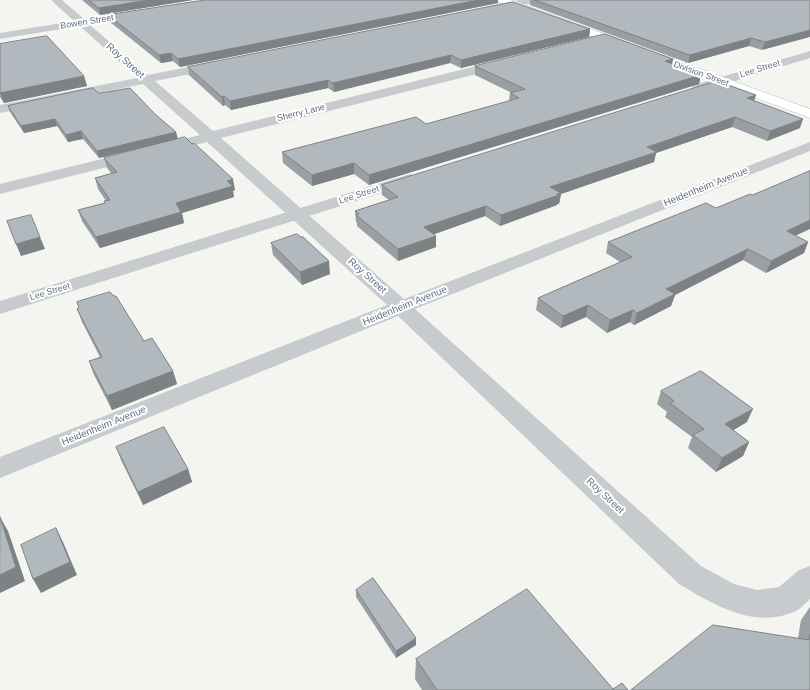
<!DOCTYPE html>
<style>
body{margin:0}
canvas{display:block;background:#f4f5f0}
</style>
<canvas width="810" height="690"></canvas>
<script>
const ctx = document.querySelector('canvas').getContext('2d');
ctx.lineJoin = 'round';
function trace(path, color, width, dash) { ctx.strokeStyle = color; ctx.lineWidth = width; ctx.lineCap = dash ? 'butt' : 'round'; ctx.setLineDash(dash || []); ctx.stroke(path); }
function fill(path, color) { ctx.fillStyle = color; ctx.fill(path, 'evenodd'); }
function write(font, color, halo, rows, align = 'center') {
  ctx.font = font + ' Helvetica,sans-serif'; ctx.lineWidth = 4; ctx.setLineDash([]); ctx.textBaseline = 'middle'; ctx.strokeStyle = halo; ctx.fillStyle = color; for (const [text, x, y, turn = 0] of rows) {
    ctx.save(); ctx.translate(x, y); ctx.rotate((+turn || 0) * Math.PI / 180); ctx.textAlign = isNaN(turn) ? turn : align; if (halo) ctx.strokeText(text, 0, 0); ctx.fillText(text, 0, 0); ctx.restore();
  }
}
const minor = new Path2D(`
 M51 0H62L84 19 137 11 141 12 142 14 141 16 90 25 148 75 218 61 222 62 224 65 222 68 155 81 213 131 505 59 509 60 511 63 509 66 221 138 404 299 810 142V151L415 309 701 566 734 584 757 590 779 587 799 570 810 566V599C806 603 801 608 796 611 755 630 714 605 679 584L398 316 0 478V457L387 305 207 142 0 194V184L200 135 143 84 0 113V105L137 78 80 26 0 39V33L74 21Z
 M519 0H538L533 3 489 12 484 9 486 7Z`);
const tertiary = new Path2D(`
 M810 51V58L702 91H694L692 88 694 85Z
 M410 174 416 176 418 179 416 182 0 314V301Z`);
const secondary = new Path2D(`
 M497 0H511L810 109V118L499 2Z`);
const wall = new Path2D(`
 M82 0H193L100 15Z
 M530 0H810L762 50 749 46 688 63 530 5Z
 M498 3 180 67 173 61 161 63 110 22 108 15Z
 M590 29 589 37 461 68 450 63 334 92 328 88 231 110 225 105 223 106 189 75 188 67Z
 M0 44 84 76 87 86 4 103 0 97Z
 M673 59 672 64 701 75 699 84 369 185 354 174 312 186 283 163 282 152 426 124 509 101 510 93H512L475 75V66Z
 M98 93 178 139 99 158 83 139 68 142 57 126 24 133 10 112 8 106Z
 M754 100 800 128 767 141 732 127 656 153 654 162 561 194 559 204H557V205L500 226 485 216 434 234 436 247 398 261 357 226V223L356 222 355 211 389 200 382 195V185Z
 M104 158 235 190 233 191 234 197 182 213 184 223 100 248 82 221 78 210 105 203 104 201H106L98 189 95 178 112 174 107 168Z
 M716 208 796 236 808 242 804 253 766 273 743 260 675 295 671 306 634 325 630 322 607 333 586 317 561 328 536 310 538 298 620 262 606 253 608 242Z
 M271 243 330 274 302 285 273 255Z
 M77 302 144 341 173 371 177 384 112 410 94 375 89 361 100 357 82 322 77 309 79 308Z
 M661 391 747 422 733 430 749 442 743 456 716 472 688 448 692 437 665 417 667 412 657 404Z
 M116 447 188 469 192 482 143 505 121 460Z
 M356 590 416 638V645L396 658 356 597Z
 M810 607V690L798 638 801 620Z
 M416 659 613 689 628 690H422L415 679Z`);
const shadedWall = new Path2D(`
 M149 0H193L100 15 99 8Z
 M478 0H498V3L180 67 178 59Z
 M590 29 589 37 461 68V60Z
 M810 30V37L762 50 765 42Z
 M751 38 749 46 688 63 690 55Z
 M171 53 173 61 161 63 159 55Z
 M451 55 450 63 334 92 333 83Z
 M673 59 671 68 665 61Z
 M701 75 699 84 369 185V175Z
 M84 76 87 86 4 103 0 93Z
 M328 80V88L231 110 230 101Z
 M756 95 753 104 747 98Z
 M224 96 225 105 223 106 222 97Z
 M735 117 732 127 656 153 654 162 561 194 559 204H557V205L500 226 501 215 550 187 647 147Z
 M55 119 57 126 24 133 21 126Z
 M803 119 800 128 767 141 770 131Z
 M81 131 83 139 68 142 66 135Z
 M176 132 178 139 99 158 97 151Z
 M354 163V174L312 186V175Z
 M233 179 235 190 233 191 234 197 182 213 184 223 100 248 96 237 227 181Z
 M486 206 485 216 424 238V227Z
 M810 220V229L782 242 787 231Z
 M436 236V247L398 261V249Z
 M40 237 45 249 21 256 16 244Z
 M808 242 804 253 766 273 771 261Z
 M748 249 743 260 675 295 671 306 634 325 637 313 666 289Z
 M329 261 330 274 302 285 300 272Z
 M588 305 586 317 561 328 563 316Z
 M633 310 630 322 607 333 610 320Z
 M173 371 177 384 112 410 107 396Z
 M753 409 747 422 720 438 725 424Z
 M749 442 743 456 716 472 722 458Z
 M188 469 192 482 143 505 138 492Z
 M0 517 8 531 25 581 0 593Z
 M56 528 63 542 77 575 41 593 33 579Z
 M416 638V645L396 658V651Z`);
const building = new Path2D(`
 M89 0H149L99 8Z
 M205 0H478L178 59 171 53 159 55 108 15Z
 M535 0H810V30L765 42 751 38 690 55Z
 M513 2 590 29 461 60 451 55 333 83 328 80 230 101 224 96 222 97 188 67Z
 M605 34 673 59 665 61 701 75 369 175 354 163 312 175 282 152 416 117 426 124 519 98 510 93 525 89 475 66Z
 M47 36 84 76 0 93V44Z
 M717 81 756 95 747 98 803 119 770 131 735 117 647 147 657 152 550 187 561 193 557 194 559 195 501 215 486 206 424 227 436 236 398 249 356 215 359 214 355 211 398 197 382 185Z
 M93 88 98 93H101L130 88 156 115 176 132 97 151 81 131 66 135 55 119 21 126 8 106Z
 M185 137 192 144 194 143 233 179 227 181 233 186 176 203 181 212 96 237 78 210 105 203 104 201 110 200 95 178 117 172 104 158Z
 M810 171V220L787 231 808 242 771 261 748 249 666 289 675 294 637 313 633 310 610 320 588 305 563 316 538 298 632 257 608 242 706 203 716 208 750 194 752 195Z
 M31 215 40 237 16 244 7 221Z
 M297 234 301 237H303L329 261 300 272 271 243Z
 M110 292 114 296H116L144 341 152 338 173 371 107 396 89 361 102 357 77 309 79 308 77 302Z
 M701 371 753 409 725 424 749 442 722 458 693 435 704 429 670 403 674 401 661 391Z
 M164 427 188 469 138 492 116 447Z
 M0 517 16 567 0 575Z
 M56 528 70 562 33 579 21 545Z
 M373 578 416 638 396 651 356 590Z
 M527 589 613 689 622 683 628 690H437L416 659Z
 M713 625 809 640 810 634V690H631Z`);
const farStreetnames = [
 ["Bowen Street",87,22,-9],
 ["Lee Street",760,69,-17],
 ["Division Street",701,74,20],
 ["Sherry Lane",301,113,-14],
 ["Lee Street",359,195,-18],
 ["Lee Street",50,292,-17]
];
const streetNames = [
 ["Roy Street",125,61,42],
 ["Heidenheim Avenue",706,187,-22],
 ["Roy Street",367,276,42],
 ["Heidenheim Avenue",405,306,-22],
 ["Heidenheim Avenue",104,426,-22],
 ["Roy Street",605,496,43]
];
trace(secondary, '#b7bbc1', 1);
fill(minor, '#c8cbce');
fill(tertiary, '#c8cbce');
fill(secondary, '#fff');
fill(wall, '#999fa3');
fill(shadedWall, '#7d8285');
fill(building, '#b2b9be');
trace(building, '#7d8285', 1);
write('9px', '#607084', '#fff', farStreetnames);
write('10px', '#607084', '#fff', streetNames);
</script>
